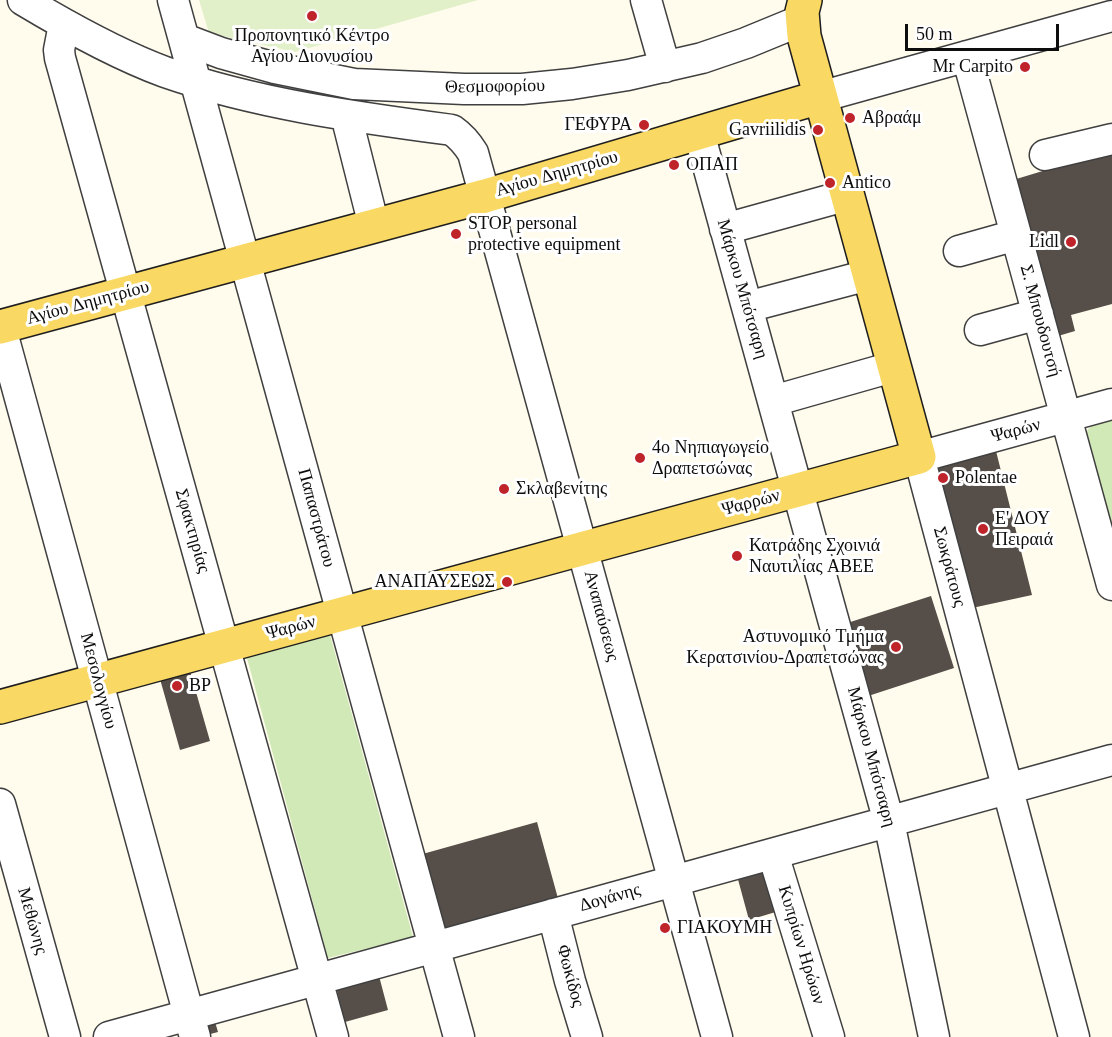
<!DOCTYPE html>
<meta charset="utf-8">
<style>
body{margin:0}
#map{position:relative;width:1112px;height:1037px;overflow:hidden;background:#fffced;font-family:"Times New Roman",serif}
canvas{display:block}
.scale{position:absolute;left:905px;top:24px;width:154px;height:27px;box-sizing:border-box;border:3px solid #0d0d0d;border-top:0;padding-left:8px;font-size:18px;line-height:21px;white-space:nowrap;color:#0d0d0d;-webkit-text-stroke:4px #fff;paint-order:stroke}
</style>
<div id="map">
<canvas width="1112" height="1037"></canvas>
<div class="scale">50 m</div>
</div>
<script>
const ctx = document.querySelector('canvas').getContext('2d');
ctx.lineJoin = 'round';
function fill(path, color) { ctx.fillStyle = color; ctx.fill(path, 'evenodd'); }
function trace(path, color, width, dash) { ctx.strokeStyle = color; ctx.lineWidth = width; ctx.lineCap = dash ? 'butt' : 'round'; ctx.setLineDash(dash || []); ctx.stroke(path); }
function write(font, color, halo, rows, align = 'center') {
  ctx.font = font + ' "Times New Roman",serif'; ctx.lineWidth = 6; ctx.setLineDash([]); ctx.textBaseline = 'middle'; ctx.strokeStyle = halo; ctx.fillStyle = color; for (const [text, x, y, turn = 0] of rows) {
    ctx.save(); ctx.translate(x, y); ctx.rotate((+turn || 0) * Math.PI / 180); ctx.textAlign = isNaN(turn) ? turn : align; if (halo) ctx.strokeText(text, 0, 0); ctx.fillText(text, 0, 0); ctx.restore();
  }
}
const green = new Path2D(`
 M1112 416V527L1086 432 1095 421Z
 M330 635 413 937 328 958 247 658Z`);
const pitch = new Path2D(`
 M199 0H478L295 52 209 33Z`);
const building = new Path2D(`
 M1112 150V304L1071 315 1075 331 1058 336 1013 180Z
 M995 447 1032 595 972 608 934 463Z
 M931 596 954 668 862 698 838 626Z
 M190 671 210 741 180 750 160 679Z
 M537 822 559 902 441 935 419 855Z
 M766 863 779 911 749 920 736 872Z
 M379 976 388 1010 345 1022 336 987Z
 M213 1015 218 1032 199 1037Z`);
const minor = new Path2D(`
 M23 0C68 27 116 54 165 72 257 104 355 117 452 130 462 137 467 143 473 153L717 1037
 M173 0 459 1037
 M646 0 665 67
 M64 24 59 50 60 58 333 1037
 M184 39 221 53 275 68 354 84 464 89H522L572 84 628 75 702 58 746 43 802 20
 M967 56 1112 585
 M820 97 1112 16
 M346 115 374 226
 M699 133 889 822 934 1037
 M1045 155 1112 139
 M725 229 837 198
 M959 251 1016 235
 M747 307 857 278
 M0 325 195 1037
 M980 330 1038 314
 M773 401 882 370
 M0 804 65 1037
 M773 854 829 1037
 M553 914 570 981 587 1037
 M109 1037 1112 760
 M1074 1037 919 457 1112 404`);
const major = new Path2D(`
 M0 327 485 196 820 97
 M0 707 919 457 804 36 802 12 805 0`);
const markers = [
 [312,16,6,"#be2429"],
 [1025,67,6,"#be2429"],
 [850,118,6,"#be2429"],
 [644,125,6,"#be2429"],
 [818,130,6,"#be2429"],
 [674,165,6,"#be2429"],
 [830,183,6,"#be2429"],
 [456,234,6,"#be2429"],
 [1071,242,6,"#be2429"],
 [640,458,6,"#be2429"],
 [943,478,6,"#be2429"],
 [504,489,6,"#be2429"],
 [983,529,6,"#be2429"],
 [737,556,6,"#be2429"],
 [507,582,6,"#be2429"],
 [896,647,6,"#be2429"],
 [177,686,6,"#be2429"],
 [665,928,6,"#be2429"]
];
const poiNames = [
 ["Προπονητικό Κέντρο",312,36,"center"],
 ["Αγίου Διονυσίου",312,57,"center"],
 ["Mr Carpito",1013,67,"right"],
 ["Αβραάμ",862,118],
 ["ΓΕΦΥΡΑ",632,125,"right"],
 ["Gavriilidis",806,130,"right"],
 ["ΟΠΑΠ",686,165],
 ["Antico",842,183],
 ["STOP personal",468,224],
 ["protective equipment",468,245],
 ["Lidl",1059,242,"right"],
 ["4ο Νηπιαγωγείο",652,448],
 ["Δραπετσώνας",652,469],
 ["Polentae",955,478],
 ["Σκλαβενίτης",516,489],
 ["Ε' ΔΟΥ",995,519],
 ["Πειραιά",995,540],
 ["Κατράδης Σχοινιά",749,546],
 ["Ναυτιλίας ΑΒΕΕ",749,567],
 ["ΑΝΑΠΑΥΣΕΩΣ",495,582,"right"],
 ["Αστυνομικό Τμήμα",884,637,"right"],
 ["Κερατσινίου-Δραπετσώνας",884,658,"right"],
 ["BP",189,686],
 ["ΓΙΑΚΟΥΜΗ",677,928]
];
const streetNames = [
 ["Θεσμοφορίου",495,87,-1],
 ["Αγίου Δημητρίου",557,174,-16],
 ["Μάρκου Μπότσαρη",742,289,74],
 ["Αγίου Δημητρίου",88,303,-15],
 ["Σ. Μπουδουτσή",1040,321,75],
 ["Ψαρών",1016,431,-15],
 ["Ψαρρών",751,503,-15],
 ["Παπαστράτου",316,518,75],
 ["Σφακτηρίας",192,531,74],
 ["Σωκράτους",949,567,75],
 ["Αναπαύσεως",601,616,75],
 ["Ψαρών",291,628,-15],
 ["Μεσολογγίου",98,681,75],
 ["Μάρκου Μπότσαρη",871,757,75],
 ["Δογάνης",610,898,-16],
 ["Μεθώνης",32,921,74],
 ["Κυπρίων Ηρώων",801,945,73],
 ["Φωκίδος",570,976,75]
];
fill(green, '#d0e9b7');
fill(pitch, '#e2f0c9');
fill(building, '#564e49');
trace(minor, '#404040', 33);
trace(major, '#1e1e1e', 36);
trace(minor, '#fff', 30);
trace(major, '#f9d863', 33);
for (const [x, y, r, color] of markers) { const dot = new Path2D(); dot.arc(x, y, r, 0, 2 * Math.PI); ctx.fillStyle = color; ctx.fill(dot); trace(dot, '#fff', 2); }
write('18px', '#0d0d0d', '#fff', poiNames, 'left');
write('18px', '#0d0d0d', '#fff', streetNames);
</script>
